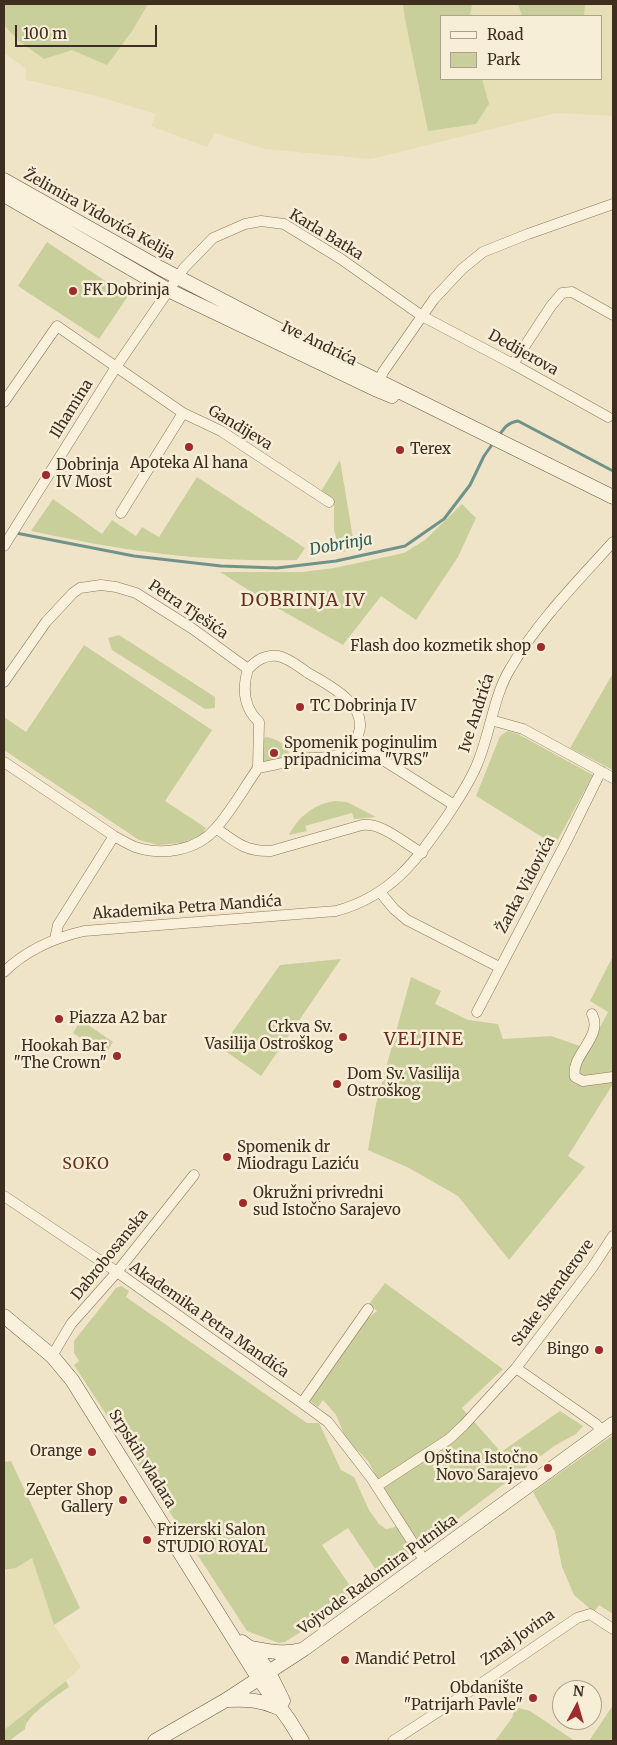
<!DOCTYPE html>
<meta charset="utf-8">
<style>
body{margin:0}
#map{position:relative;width:617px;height:1745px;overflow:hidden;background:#f0e4c8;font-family:Merriweather,serif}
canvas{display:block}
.frame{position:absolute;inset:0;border:5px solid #3d2e20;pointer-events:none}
.legend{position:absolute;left:440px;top:15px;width:162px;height:65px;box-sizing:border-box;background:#f7eed8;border:1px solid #ada18e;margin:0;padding:6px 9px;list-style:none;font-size:15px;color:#3d2e20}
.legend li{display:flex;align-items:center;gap:10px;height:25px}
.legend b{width:25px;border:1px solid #ada18e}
.north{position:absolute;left:552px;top:1680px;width:50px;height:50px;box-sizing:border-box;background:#f7eed8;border:1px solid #ada18e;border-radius:50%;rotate:6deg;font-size:14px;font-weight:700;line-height:20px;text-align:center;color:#3d2e20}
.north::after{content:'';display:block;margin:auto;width:18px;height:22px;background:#9e2a2b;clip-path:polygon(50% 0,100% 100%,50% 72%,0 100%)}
.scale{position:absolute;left:15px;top:25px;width:142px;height:22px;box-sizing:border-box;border:2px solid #3d2e20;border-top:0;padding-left:6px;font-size:15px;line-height:18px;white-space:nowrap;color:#3d2e20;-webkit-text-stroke:4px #f7eed8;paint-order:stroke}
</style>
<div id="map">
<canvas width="617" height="1745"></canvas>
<div class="frame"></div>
<ul class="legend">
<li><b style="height:6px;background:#faf1dc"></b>Road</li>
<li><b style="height:14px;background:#c9cf9b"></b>Park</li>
</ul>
<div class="north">N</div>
<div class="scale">100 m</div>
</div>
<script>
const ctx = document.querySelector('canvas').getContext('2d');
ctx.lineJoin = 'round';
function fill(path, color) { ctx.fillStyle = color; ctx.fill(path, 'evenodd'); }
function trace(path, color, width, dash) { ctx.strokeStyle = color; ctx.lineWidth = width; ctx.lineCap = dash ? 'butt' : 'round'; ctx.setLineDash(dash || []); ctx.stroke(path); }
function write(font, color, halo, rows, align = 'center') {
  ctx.font = font + ' Merriweather,serif'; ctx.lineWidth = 5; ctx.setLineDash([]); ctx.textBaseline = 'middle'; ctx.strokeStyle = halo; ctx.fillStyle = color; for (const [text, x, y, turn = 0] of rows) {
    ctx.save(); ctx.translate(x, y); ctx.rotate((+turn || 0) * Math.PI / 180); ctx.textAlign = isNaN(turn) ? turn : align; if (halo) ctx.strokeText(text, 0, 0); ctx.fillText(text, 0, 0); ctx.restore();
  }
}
const farmland = new Path2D(`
 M4 4H613V116L556 113 371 159 265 149 215 133 207 147 151 126 156 114 97 96 26 80V69L4 53ZM441 16H601V79H441Z
 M32 1558 54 1625 81 1667 66 1681 4 1730V1573Z`);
const green = new Path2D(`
 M4 4H148L132 31 107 65 72 50 44 59 19 41 4 25Z
 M403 4H472L470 16H441V79H482L489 104 476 124 428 131 405 19Z
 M518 4H585L584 16H522Z
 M47 242 128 296 99 339 18 286Z
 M340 460 355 550 340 552 334 530V506L333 501 320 493Z
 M197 477 305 548 297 560C248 561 197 559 148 552 108 547 70 539 31 531L53 499 102 534 112 520 136 536 142 527 159 537Z
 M462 504 476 518 458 557 416 620 381 596 343 645 272 605 220 572H302L334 568 404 553 425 540Z
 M119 635 215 697V708L205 709 112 650 108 638Z
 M84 645 212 730 165 801 206 828 201 836 181 843 158 845 139 840 4 750V717L26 732Z
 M613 673V770L570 748Z
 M508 731 518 734 593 775 555 845 476 796 500 736Z
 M266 737C275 738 291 746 289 757L263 763 262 740Z
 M335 801 347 802 376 817 354 819 352 813 305 826 307 831 289 835C298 817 314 804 335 801Z
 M613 956V1072L582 1077 577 1071 608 1012 590 1001Z
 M341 959 261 1076 221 1048 280 965Z
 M411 977 441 991 435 1004 468 1020 498 1024 503 1039 551 1036 580 1046 569 1073C570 1076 571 1079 572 1081 579 1090 604 1082 613 1081V1084L568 1156 585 1167 509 1260 458 1196 409 1168 368 1150 376 1104Z
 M81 1020 113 1042 105 1054 73 1033Z
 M385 1283 503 1369 462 1408 501 1452 560 1411 583 1426 576 1434 554 1446 413 1553 382 1579 348 1528 322 1545 357 1596 285 1642 279 1643 247 1631 74 1365 79 1361 74 1353V1341L116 1288 121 1286 129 1291 126 1297 307 1423H319L341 1470 354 1477 369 1510 379 1524 386 1529 395 1527 397 1521 381 1491 374 1472 368 1461 346 1439 336 1415 323 1400 318 1407 310 1401 368 1318 377 1311 369 1304Z
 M613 1435V1614L599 1605 594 1612 574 1595 562 1567 555 1532 533 1492Z
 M11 1461 80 1608 54 1625 32 1558 16 1568 4 1570V1462Z
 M66 1681 69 1687C59 1694 24 1717 25 1729L9 1741H4V1730Z
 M613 1705V1741H589Z
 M515 1707 530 1711 575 1741H495L512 1718Z`);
const stream = new Path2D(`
 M498 437C504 428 507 423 518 421L613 471
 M16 533 134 556 221 566 277 568 336 561 405 546 444 519 470 485 484 456 494 442`);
const street = new Path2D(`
 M513 364 551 306 562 293 572 292 613 315
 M377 386 383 372 434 299 462 269 483 252 528 234 613 204
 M4 402 57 326 183 413
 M121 513 183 413 221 431 329 502
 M4 546 116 367 184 268 213 238 245 224 261 221 284 224 341 259 422 316 511 363 608 417
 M248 669C242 689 244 708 259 722L258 768
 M4 682 46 622 73 593 80 588 101 585 116 587 136 593 193 629 248 669
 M491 720 523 729 613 778
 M355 742 454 805
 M4 762 114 836C121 840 128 844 135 847 162 856 197 851 216 828 232 810 244 788 258 768 275 765 293 760 310 758 321 757 330 759 340 754 349 750 354 744 358 735 370 706 329 685 308 673 299 667 289 658 278 656 265 654 256 661 248 669
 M216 828C235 842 246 852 271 851L362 825C384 823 403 843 422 853
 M380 892 394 909 407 920 499 967
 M55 939 58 925 114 836
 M4 972C26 950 54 938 84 931L336 911C391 896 415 862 446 818 457 801 471 781 478 762 490 733 494 695 510 669 537 622 577 582 613 542
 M477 1012 566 842 601 771
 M592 1014C604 1037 570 1055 575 1077L583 1081 613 1077
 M4 1196 117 1272 302 1403 368 1309
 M52 1356 71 1324 117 1272 194 1175
 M516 1368 596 1424 603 1432
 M302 1403 328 1422 372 1479 420 1554
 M377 1486 449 1439 464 1425 516 1368 592 1268 613 1236
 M393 1741 479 1685 577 1618 590 1614 613 1629`);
const secondary = new Path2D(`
 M4 180 160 268 354 369 613 497
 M4 195 168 290 375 389 392 396
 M4 1316 52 1356 72 1380 259 1679 289 1720 302 1741
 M242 1642C262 1655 273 1680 283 1701
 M251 1648C268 1651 285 1655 301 1650
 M227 1700C246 1699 261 1700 279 1708
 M155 1741 226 1700 304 1649 613 1424`);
const markers = [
 [73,291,5,"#9e2a2b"],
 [189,447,5,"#9e2a2b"],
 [400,450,5,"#9e2a2b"],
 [46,475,5,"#9e2a2b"],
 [541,647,5,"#9e2a2b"],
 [300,707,5,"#9e2a2b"],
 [274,753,5,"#9e2a2b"],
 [59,1019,5,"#9e2a2b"],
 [343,1037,5,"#9e2a2b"],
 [117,1056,5,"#9e2a2b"],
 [337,1084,5,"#9e2a2b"],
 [227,1157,5,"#9e2a2b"],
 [243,1203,5,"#9e2a2b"],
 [599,1350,5,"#9e2a2b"],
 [92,1452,5,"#9e2a2b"],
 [548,1468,5,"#9e2a2b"],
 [123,1500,5,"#9e2a2b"],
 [147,1540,5,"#9e2a2b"],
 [345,1660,5,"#9e2a2b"],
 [533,1698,5,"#9e2a2b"]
];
const streetNames = [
 ["Želimira Vidovića Kelija",99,215,29],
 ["Karla Batka",326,235,31],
 ["Ive Andrića",319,344,26],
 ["Dedijerova",523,353,29],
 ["Ilhamina",72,409,-58],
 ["Gandijeva",240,428,31],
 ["Petra Tješića",188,610,34],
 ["Ive Andrića",477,713,-72],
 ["Žarka Vidovića",526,885,-62],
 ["Akademika Petra Mandića",187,908,-4],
 ["Dabrobosanska",110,1255,-51],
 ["Stake Skenderove",553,1293,-54],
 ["Akademika Petra Mandića",209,1320,35],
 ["Srpskih vladara",142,1459,58],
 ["Vojvode Radomira Putnika",378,1575,-36],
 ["Zmaj Jovina",518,1638,-35]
];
const poiNames = [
 ["FK Dobrinja",83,291],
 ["Terex",410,450],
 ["Apoteka Al hana",189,464,"center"],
 ["Dobrinja",56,466],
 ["IV Most",56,483],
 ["Flash doo kozmetik shop",531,647,"right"],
 ["TC Dobrinja IV",310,707],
 ["Spomenik poginulim",284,744],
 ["pripadnicima \"VRS\"",284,761],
 ["Piazza A2 bar",69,1019],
 ["Crkva Sv.",333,1028,"right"],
 ["Vasilija Ostroškog",333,1045,"right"],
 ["Hookah Bar",107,1047,"right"],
 ["\"The Crown\"",107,1064,"right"],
 ["Dom Sv. Vasilija",347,1075],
 ["Ostroškog",347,1092],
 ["Spomenik dr",237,1148],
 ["Miodragu Laziću",237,1165],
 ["Okružni privredni",253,1194],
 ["sud Istočno Sarajevo",253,1211],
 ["Bingo",589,1350,"right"],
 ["Orange",82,1452,"right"],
 ["Opština Istočno",538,1459,"right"],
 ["Novo Sarajevo",538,1476,"right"],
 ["Zepter Shop",113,1491,"right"],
 ["Gallery",113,1508,"right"],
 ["Frizerski Salon",157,1531],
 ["STUDIO ROYAL",157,1548],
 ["Mandić Petrol",355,1660],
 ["Obdanište",523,1689,"right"],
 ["\"Patrijarh Pavle\"",523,1706,"right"]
];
const waterNames = [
 ["Dobrinja",341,545,-10]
];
const neighbourhoodNames = [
 ["SOKO",86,1164]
];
const quarterNames = [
 ["DOBRINJA IV",303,601],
 ["VELJINE",424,1040]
];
fill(farmland, '#e6deb5');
fill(green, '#c9cf9b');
trace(stream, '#6f938a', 3);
trace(street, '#8d765c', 11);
trace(secondary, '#6f573f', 15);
trace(street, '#faf1dc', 10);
trace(secondary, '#faf1dc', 14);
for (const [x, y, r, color] of markers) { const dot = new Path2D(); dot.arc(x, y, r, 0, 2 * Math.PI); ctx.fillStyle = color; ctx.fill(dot); trace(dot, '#f7eed8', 2); }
write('15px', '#3d2e20', '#f7eed8', streetNames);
write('15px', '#3d2e20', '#f7eed8', poiNames, 'left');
write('italic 16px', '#2f5d5a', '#f7eed8', waterNames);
ctx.letterSpacing = '1px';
write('16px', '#6b2e1e', '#f7eed8', neighbourhoodNames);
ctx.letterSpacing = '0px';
ctx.letterSpacing = '1px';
write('18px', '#6b2e1e', '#f7eed8', quarterNames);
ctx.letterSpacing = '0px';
</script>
